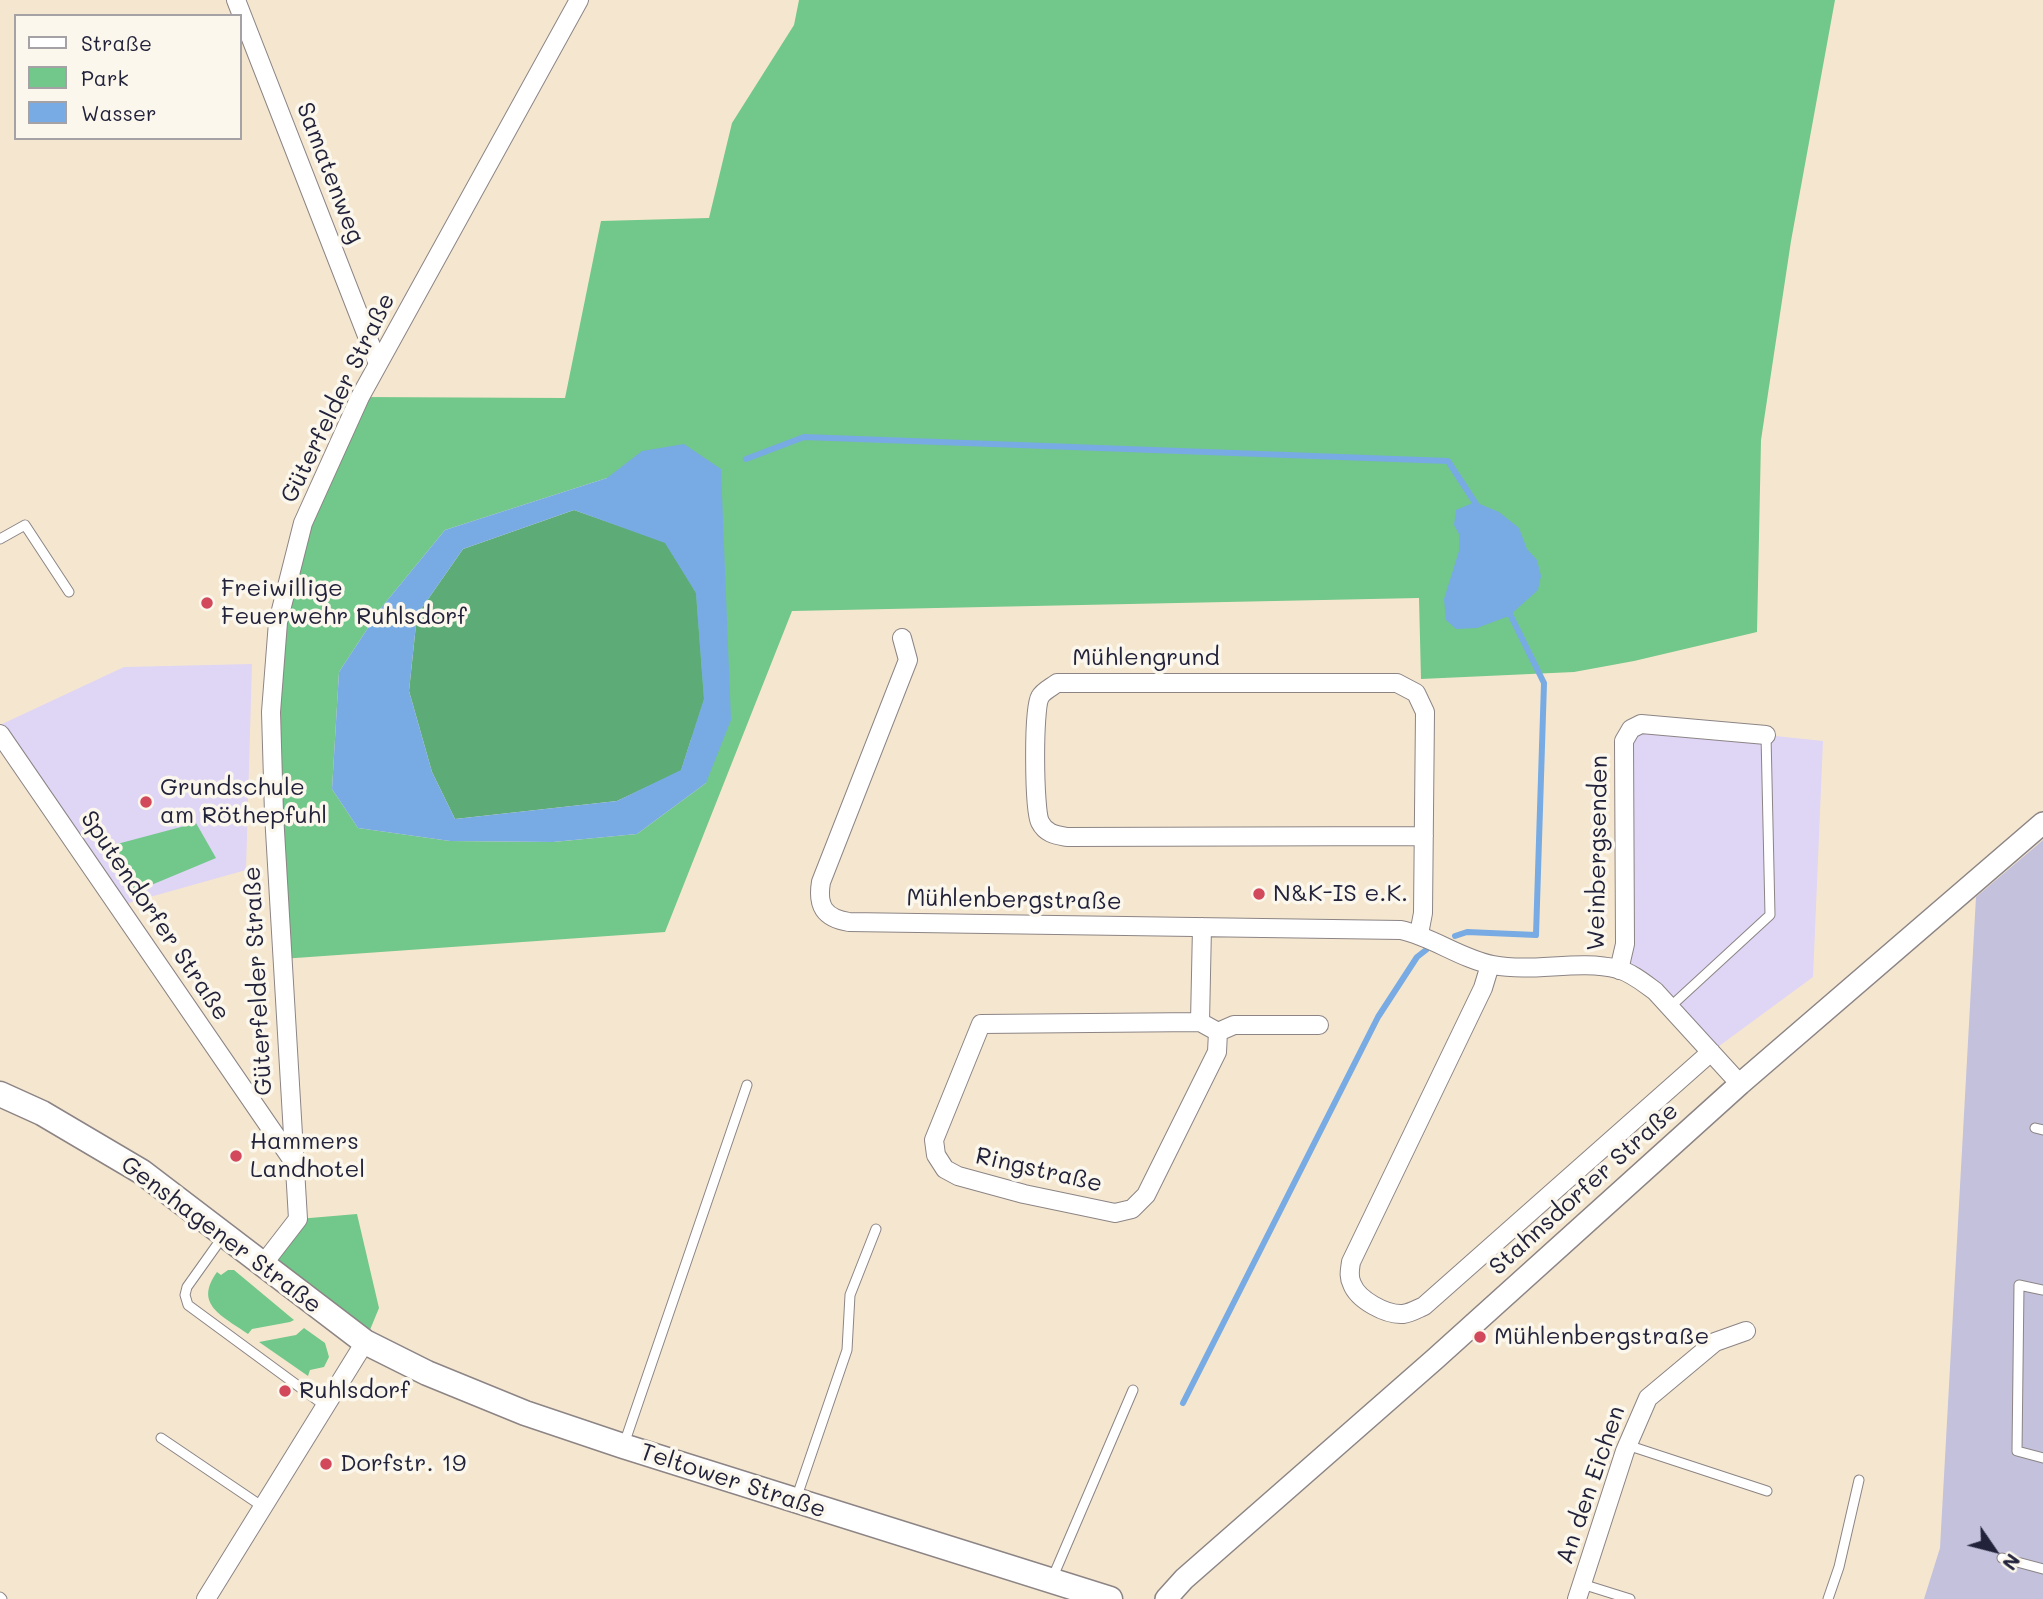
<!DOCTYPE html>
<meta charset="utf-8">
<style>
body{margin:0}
#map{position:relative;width:2043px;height:1599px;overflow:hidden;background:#f5e7cf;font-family:Mali,sans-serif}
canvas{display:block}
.legend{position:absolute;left:14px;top:14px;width:228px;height:126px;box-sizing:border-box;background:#fbf7ec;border:2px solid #a4a2a5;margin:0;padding:9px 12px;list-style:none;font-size:21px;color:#22223b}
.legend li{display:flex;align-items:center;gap:14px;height:35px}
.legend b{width:35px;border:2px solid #a4a2a5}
.north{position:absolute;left:1959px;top:1515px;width:70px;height:70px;-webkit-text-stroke:5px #fbf7ec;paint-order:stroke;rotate:125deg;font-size:19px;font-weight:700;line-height:28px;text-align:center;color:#22223b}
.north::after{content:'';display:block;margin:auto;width:24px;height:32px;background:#22223b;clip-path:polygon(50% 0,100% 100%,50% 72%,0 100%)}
</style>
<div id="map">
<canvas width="2043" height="1599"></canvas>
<ul class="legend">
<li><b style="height:9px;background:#fff"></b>Straße</li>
<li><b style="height:19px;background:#72c78b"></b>Park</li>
<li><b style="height:19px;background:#78abe4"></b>Wasser</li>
</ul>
<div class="north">N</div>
</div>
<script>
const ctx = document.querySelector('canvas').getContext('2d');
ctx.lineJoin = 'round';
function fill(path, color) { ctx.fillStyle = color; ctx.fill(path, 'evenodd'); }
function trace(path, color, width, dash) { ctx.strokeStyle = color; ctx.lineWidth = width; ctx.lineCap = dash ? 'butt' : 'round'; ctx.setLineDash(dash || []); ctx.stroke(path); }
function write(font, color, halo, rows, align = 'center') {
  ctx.font = font + ' Mali,sans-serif'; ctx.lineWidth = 7; ctx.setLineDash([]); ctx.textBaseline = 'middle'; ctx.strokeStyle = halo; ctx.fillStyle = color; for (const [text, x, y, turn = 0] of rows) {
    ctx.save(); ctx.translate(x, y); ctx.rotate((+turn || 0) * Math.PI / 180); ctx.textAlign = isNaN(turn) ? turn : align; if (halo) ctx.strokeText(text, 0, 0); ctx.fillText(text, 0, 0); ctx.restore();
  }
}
const built = new Path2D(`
 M252 664 246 870 111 908 0 733V725L124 667Z
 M1631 729 1766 735 1823 741 1813 977 1711 1052 1619 970Z`);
const industrial = new Path2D(`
 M2043 840V1599H1924L1940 1548 1976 897Z`);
const green = new Path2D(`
 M799 0H1835L1791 241 1761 440 1757 632 1634 661 1574 672 1421 679 1419 598 792 611 665 932 281 959 271 712 303 523 360 397 565 398 601 221 709 218 732 123 794 25ZM607 478 706 783 637 834 553 842 450 841 358 828 332 789 339 672 381 608 445 530Z
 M196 823 216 858 132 893 102 848Z
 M357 1214 379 1308 365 1342 264 1263 298 1219Z
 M228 1270H234L294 1320 290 1322 252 1329 248 1334C223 1316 193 1305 217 1272L221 1275Z
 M304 1328 325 1343 329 1357 324 1367 310 1370 308 1376 259 1342 296 1335Z`);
const forest = new Path2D(`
 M574 510 665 542 696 593 704 699 681 771 617 801 455 819 432 772 409 691 417 615 463 549Z`);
const water = new Path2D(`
 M684 444 721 469 731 720 706 783 637 834 553 842 450 841 358 828 332 789 339 672 381 608 445 530 607 478 642 451ZM574 510 665 543 696 593 704 699 681 770 617 801 455 819 432 772 409 691 417 615 463 549Z
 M1475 502 1499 512 1519 528 1527 549 1537 560 1541 576 1538 590 1509 616 1477 628 1456 629 1446 620 1444 599 1459 551V534L1454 525 1456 510Z`);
const stream = new Path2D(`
 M746 459 804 437 1448 461 1478 507
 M1455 936 1467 932 1536 935 1544 683 1507 608
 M1183 1403 1378 1017 1417 957 1426 950`);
const service = new Path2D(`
 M0 539 25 525 69 592
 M1670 1007 1770 915 1766 735
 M2035 1128 2043 1130
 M224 1235 187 1287 185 1295 188 1305 324 1405
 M2043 1290 2019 1285 2017 1451 2043 1458
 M161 1438 263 1507
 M624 1444 747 1085
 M1627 1445 1767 1491
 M796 1499 847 1350 850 1295 876 1229
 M2002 1558 2043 1569
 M1052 1579 1133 1390
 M1582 1584 1630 1599
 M0 1597 2 1599
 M1828 1599 1839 1567 1859 1480`);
const minor = new Path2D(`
 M236 0 378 364
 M902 638 908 660 821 882C817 906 824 918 849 922L1401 930C1433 937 1461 959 1493 965 1534 973 1578 959 1618 969 1632 973 1644 983 1655 991L1740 1084
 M0 734 293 1161
 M1419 934 1423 913 1425 712 1416 693 1397 683H1057C1052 687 1043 691 1040 697 1033 709 1034 810 1040 822 1046 834 1056 835 1067 837L1424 836
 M1490 965 1483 988 1351 1262C1350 1270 1348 1276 1352 1284 1358 1300 1386 1315 1403 1314 1411 1313 1417 1309 1424 1306L1711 1052
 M1619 970 1625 944 1624 741 1631 729 1641 724 1766 735
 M1200 1022 1218 1032 1217 1052 1146 1195 1132 1209 1115 1213 1024 1194 958 1176 945 1169 936 1155 934 1140 981 1024Z
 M1200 1022 1202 927
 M1218 1032 1234 1025H1319
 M264 1263 298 1219 274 814 271 712 278 622 303 523 360 397 579 0
 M206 1599 365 1342
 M1577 1599 1625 1451 1648 1398 1715 1342 1746 1331`);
const tertiary = new Path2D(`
 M1166 1599 1184 1579 1435 1359 1740 1084 2043 823`);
const secondary = new Path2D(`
 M0 1094 42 1113 142 1172 365 1342 427 1373 525 1413 623 1446 1110 1599`);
const markers = [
 [207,603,7,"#d1495b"],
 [146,802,7,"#d1495b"],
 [1259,894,7,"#d1495b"],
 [236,1156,7,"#d1495b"],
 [1480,1337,7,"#d1495b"],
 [285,1391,7,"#d1495b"],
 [326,1464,7,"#d1495b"]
];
const streetNames = [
 ["Samatenweg",330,173,69],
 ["Güterfelder Straße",338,398,-64],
 ["Mühlengrund",1146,658],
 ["Weinbergsenden",1598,853,-89],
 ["Mühlenbergstraße",1014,900,1],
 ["Sputendorfer Straße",155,916,56],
 ["Güterfelder Straße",258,981,-93],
 ["Ringstraße",1039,1170,13],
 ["Stahnsdorfer Straße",1584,1189,-42],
 ["Genshagener Straße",221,1235,37],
 ["Teltower Straße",733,1481,18],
 ["An den Eichen",1591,1485,-71]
];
const poiNames = [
 ["Freiwillige",221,589],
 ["Feuerwehr Ruhlsdorf",221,617],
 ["Grundschule",160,788],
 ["am Röthepfuhl",160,816],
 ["N&K-IS e.K.",1273,894],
 ["Hammers",250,1142],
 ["Landhotel",250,1170],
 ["Mühlenbergstraße",1494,1337],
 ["Ruhlsdorf",299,1391],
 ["Dorfstr. 19",340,1464]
];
fill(built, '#dfd5f5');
fill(industrial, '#c3c1db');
fill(green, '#72c78b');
fill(forest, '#5dac77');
fill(water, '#78abe4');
trace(stream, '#78abe4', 6);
trace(service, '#8c8485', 11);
trace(minor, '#8c8485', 20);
trace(tertiary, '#8c8485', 24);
trace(secondary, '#8c8485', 27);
trace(service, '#fff', 9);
trace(minor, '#fff', 18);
trace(tertiary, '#fff', 21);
trace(secondary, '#fff', 24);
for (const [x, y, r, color] of markers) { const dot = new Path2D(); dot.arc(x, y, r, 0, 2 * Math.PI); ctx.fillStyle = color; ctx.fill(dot); trace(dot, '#fbf7ec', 2.5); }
write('24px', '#22223b', '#fbf7ec', streetNames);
write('24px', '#22223b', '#fbf7ec', poiNames, 'left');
</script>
